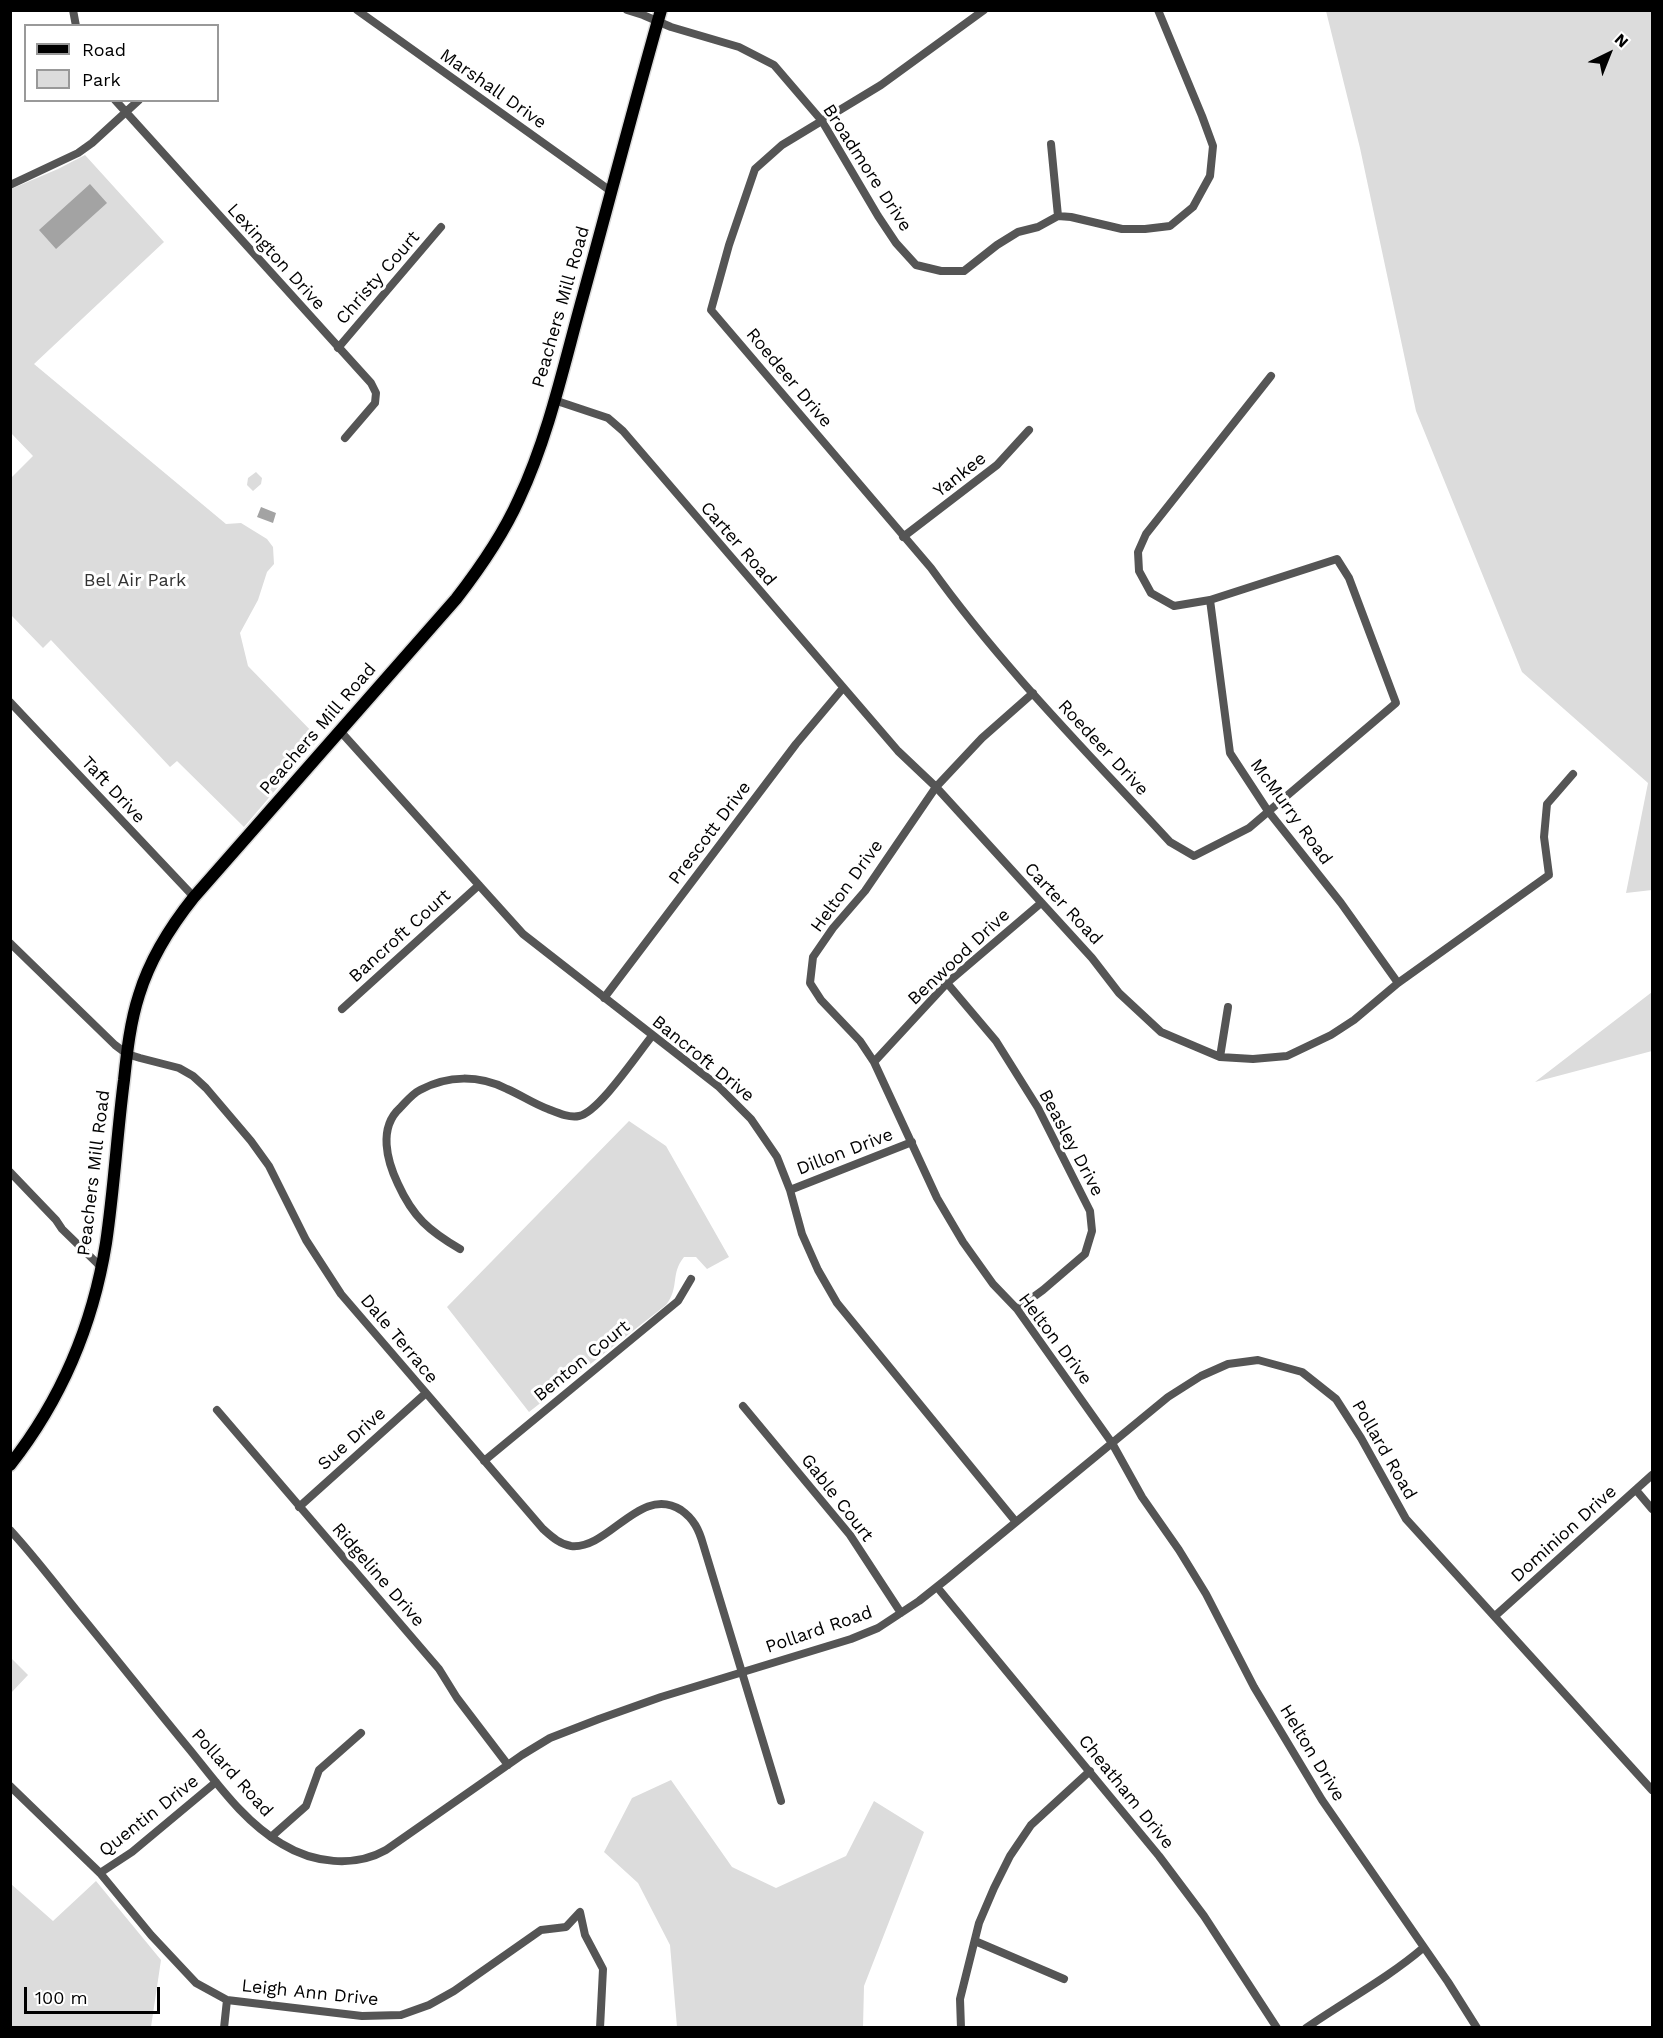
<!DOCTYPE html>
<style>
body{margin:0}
#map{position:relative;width:1663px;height:2038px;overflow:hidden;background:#fff;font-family:"Work Sans",sans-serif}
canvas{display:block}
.frame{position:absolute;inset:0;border:12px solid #000;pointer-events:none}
.legend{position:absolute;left:24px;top:24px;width:195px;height:78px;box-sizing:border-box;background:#fff;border:2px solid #999;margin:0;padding:8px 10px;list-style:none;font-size:18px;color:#000}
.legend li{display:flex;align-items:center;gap:12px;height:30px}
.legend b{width:30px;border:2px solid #999}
.north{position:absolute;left:1579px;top:24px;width:60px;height:60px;-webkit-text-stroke:4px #fff;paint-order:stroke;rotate:43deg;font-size:16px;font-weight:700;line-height:24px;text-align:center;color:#000}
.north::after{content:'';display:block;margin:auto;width:21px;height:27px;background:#000;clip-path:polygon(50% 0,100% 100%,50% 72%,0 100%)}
.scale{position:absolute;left:24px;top:1987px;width:136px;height:27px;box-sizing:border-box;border:3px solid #000;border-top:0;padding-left:8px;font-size:18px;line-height:21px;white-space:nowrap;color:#000;-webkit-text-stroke:4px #fff;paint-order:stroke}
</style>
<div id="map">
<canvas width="1663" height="2038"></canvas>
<div class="frame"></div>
<ul class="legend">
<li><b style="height:8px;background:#000"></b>Road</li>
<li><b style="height:16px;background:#dcdcdc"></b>Park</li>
</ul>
<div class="north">N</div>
<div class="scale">100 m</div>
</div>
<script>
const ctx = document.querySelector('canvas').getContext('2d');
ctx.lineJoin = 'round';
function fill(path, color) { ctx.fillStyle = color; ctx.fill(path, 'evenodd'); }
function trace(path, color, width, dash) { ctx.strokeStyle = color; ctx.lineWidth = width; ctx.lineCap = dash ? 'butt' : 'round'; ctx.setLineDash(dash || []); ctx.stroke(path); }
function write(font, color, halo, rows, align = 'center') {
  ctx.font = font + ' "Work Sans",sans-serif'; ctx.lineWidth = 6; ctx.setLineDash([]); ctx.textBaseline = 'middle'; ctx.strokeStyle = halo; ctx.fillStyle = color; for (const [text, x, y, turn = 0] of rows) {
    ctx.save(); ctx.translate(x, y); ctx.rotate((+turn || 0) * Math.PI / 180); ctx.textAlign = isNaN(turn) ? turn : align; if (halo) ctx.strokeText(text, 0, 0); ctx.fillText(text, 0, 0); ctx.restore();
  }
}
const green = new Path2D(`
 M1326 11H1652V890L1626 893 1648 783 1522 672 1416 411 1360 148Z
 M85 155 164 242 34 364 226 524 241 523 267 539 273 547 274 564 267 572 258 600 240 633 248 666 319 739 244 827 177 761 170 767 51 640 43 648 11 615V478L33 456 11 433V189L58 169Z
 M256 472 262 478 261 484 253 491 247 485 248 478Z
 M1652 992V1051L1535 1082Z
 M629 1121 666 1146 729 1257 707 1269 696 1257H684C670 1274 680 1287 666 1305L529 1412 447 1307Z
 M11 1658 28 1675 11 1693H10Z
 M671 1780 732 1867 776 1888 846 1856 874 1801 924 1832 864 1986 863 2027H677L670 1945 638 1883 604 1852 632 1798Z
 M96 1881 161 1960 151 2027H11V1884L53 1921Z`);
const water = new Path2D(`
 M90 184 107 203 56 249 39 230Z
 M261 507 276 513 273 523 257 517Z`);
const minor = new Path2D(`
 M73 10 76 26
 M357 10 612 192
 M627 10 643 15 671 27 739 47 774 65 822 121 878 216 896 243 916 265 941 271H964L997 245 1018 232 1038 227 1058 216 1071 217 1122 229H1145L1170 226 1193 207 1210 176 1213 146 1202 116 1158 10
 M984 10 881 85 782 145 755 169 729 245 711 310 931 568C1002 667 1088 753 1170 842L1194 856 1249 828 1396 703 1349 578 1337 559 1210 600 1174 606 1151 593 1139 571 1138 552 1146 534 1271 376
 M115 100 371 383 376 393 375 403 345 438
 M1051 144 1058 216
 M10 185 78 153 92 143 139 100
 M338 348 441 227
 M554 400 608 418 623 431 898 751 936 787 1092 958 1119 993 1161 1032 1220 1057 1253 1059 1287 1056 1331 1035 1354 1020 1398 983 1549 875 1544 837 1547 804 1573 774
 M903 537 997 465 1029 430
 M1210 600 1230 753 1268 811 1341 903 1398 983
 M1033 693 982 738 936 787 865 891 833 928 813 957 810 983 821 1000 860 1041 874 1062 937 1198 963 1242 993 1284 1017 1309 1112 1443 1142 1497 1179 1550 1206 1594 1254 1687 1322 1800 1448 1982 1477 2028
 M10 702 194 897
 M341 732 523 934 718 1086 751 1119 777 1157 790 1190 802 1234 818 1270 837 1303 1016 1522
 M10 943 115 1045 127 1054 140 1058 179 1068 193 1076 206 1088 251 1141 269 1166 306 1240 341 1294 543 1529C551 1536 559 1544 571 1546 609 1550 640 1484 681 1510 694 1519 699 1530 703 1544L781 1801
 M947 983 996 1041 1038 1108 1090 1211 1092 1231 1085 1254 1043 1290 1017 1309
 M604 998 796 744 843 688
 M342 1009 479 885
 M1220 1057 1228 1007
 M874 1062 947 983 1041 903
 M10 1172 56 1220 62 1229 101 1267
 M790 1190 912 1142
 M460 1249C429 1231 413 1217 398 1184 387 1161 378 1128 400 1108 406 1102 412 1094 420 1090 448 1075 479 1075 507 1089 521 1095 534 1104 548 1109 558 1113 569 1118 579 1116 599 1112 638 1053 652 1036
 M743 1406 850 1535 901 1613
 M217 1410 439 1669 457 1698 508 1765
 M484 1461 678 1301 691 1279
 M1636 1490 1652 1509
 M299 1507 426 1393
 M10 1530C34 1556 55 1584 77 1611 115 1657 152 1704 190 1750 217 1783 244 1822 282 1844 313 1863 354 1868 386 1850L522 1755 550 1738 599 1719 661 1697 851 1639 878 1628 919 1601 948 1578 1168 1397 1201 1376 1228 1364 1258 1360 1302 1372 1336 1399 1361 1438 1406 1519 1652 1790
 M937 1587 1159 1856 1204 1916 1277 2028
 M1495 1616 1652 1475
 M10 1786 100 1873 151 1935 196 1983 227 2000 362 2016 401 2015 429 2005 454 1991 541 1930 566 1927 580 1912 585 1935 603 1969 600 2028
 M271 1837 306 1806 319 1770 361 1733
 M100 1873 132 1852 216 1782
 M975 1941 1064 1979
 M224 2028 227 2000
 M961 2028 960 1999 979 1923 994 1888 1010 1856 1031 1825 1090 1771
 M1306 2028C1345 2001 1388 1978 1423 1948`);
const primary = new Path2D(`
 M10 1465C61 1400 93 1324 106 1243 114 1189 117 1134 124 1080 127 1052 130 1023 139 995 150 959 170 927 194 897L456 599C480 568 503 535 519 499 549 435 564 364 583 296 609 201 634 105 661 10`);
const streetNames = [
 ["Marshall Drive",493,89,35],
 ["Broadmore Drive",867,168,57],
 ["Lexington Drive",276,257,48],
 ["Christy Court",378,278,-49],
 ["Peachers Mill Road",561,307,-74],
 ["Roedeer Drive",789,378,50],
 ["Yankee",960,475,-38],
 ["Carter Road",738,544,49],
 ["Peachers Mill Road",318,729,-49],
 ["Roedeer Drive",1103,748,47],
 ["Taft Drive",113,790,47],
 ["McMurry Road",1291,812,54],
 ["Prescott Drive",710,833,-53],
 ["Helton Drive",847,886,-54],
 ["Carter Road",1063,904,47],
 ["Bancroft Court",400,936,-42],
 ["Benwood Drive",959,957,-43],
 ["Bancroft Drive",703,1059,39],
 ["Beasley Drive",1071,1143,62],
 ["Dillon Drive",845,1152,-21],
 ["Peachers Mill Road",94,1173,-83],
 ["Dale Terrace",399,1339,50],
 ["Helton Drive",1055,1339,53],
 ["Benton Court",582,1361,-39],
 ["Sue Drive",352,1439,-42],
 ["Pollard Road",1384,1450,60],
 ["Gable Court",837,1498,52],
 ["Dominion Drive",1564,1534,-42],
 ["Ridgeline Drive",378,1575,49],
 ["Pollard Road",819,1630,-19],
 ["Helton Drive",1312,1753,59],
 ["Pollard Road",232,1773,48],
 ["Cheatham Drive",1126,1792,51],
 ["Quentin Drive",149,1816,-38],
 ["Leigh Ann Drive",310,1993,6]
];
const parkNames = [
 ["Bel Air Park",135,581]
];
fill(green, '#dcdcdc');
fill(water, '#a3a3a3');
trace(primary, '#dbdbdb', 15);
trace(minor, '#555', 8);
trace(primary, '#000', 12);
write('18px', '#000', '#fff', streetNames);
write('18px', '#333', '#fff', parkNames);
</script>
